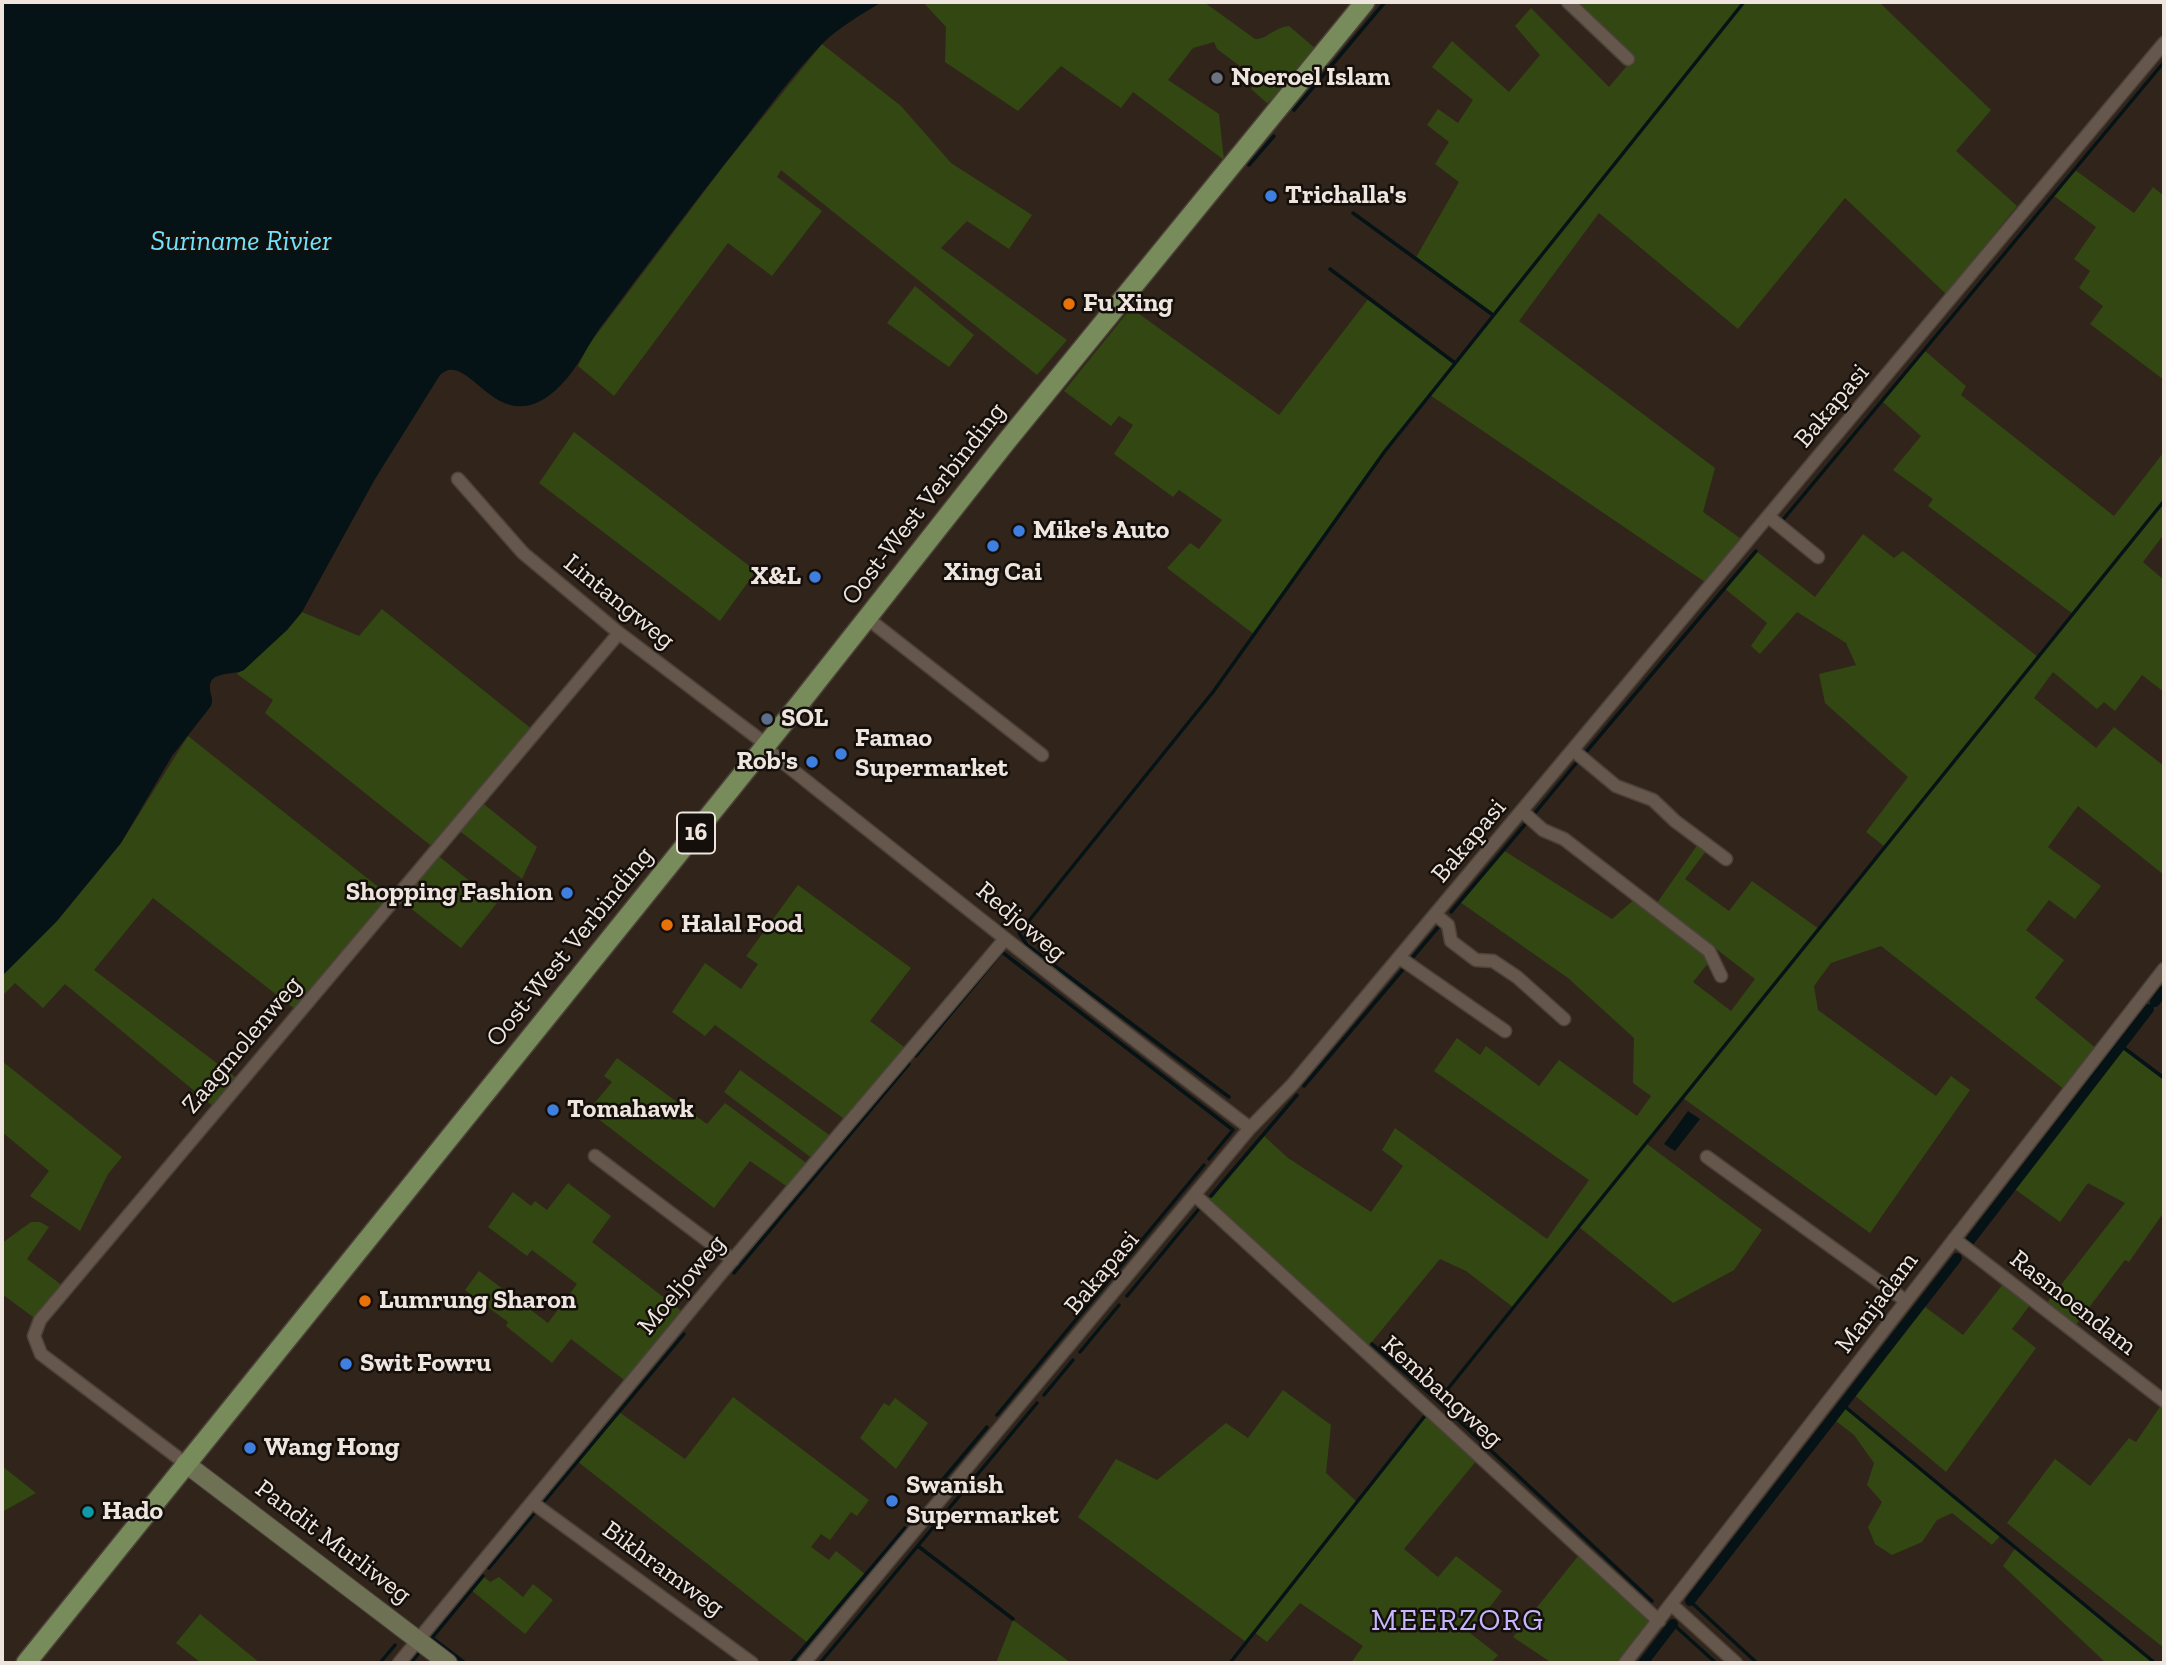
<!DOCTYPE html>
<style>
body{margin:0}
#map{position:relative;width:2166px;height:1665px;overflow:hidden;background:#31251b;font-family:"Zilla Slab",serif}
canvas{display:block}
.frame{position:absolute;inset:0;border:4px solid #eee5df;pointer-events:none}
</style>
<div id="map">
<canvas width="2166" height="1665"></canvas>
<div class="frame"></div>
</div>
<script>
const ctx = document.querySelector('canvas').getContext('2d');
ctx.lineJoin = 'round';
function fill(path, color) { ctx.fillStyle = color; ctx.fill(path, 'evenodd'); }
function trace(path, color, width, dash) { ctx.strokeStyle = color; ctx.lineWidth = width; ctx.lineCap = dash ? 'butt' : 'round'; ctx.setLineDash(dash || []); ctx.stroke(path); }
function write(font, color, halo, rows, align = 'center') {
  ctx.font = font + ' "Zilla Slab",serif'; ctx.lineWidth = 5; ctx.setLineDash([]); ctx.textBaseline = 'middle'; ctx.strokeStyle = halo; ctx.fillStyle = color; for (const [text, x, y, turn = 0] of rows) {
    ctx.save(); ctx.translate(x, y); ctx.rotate((+turn || 0) * Math.PI / 180); ctx.textAlign = isNaN(turn) ? turn : align; if (halo) ctx.strokeText(text, 0, 0); ctx.fillText(text, 0, 0); ctx.restore();
  }
}
const green = new Path2D(`
 M923 2H1204L1255 39C1266 40 1273 28 1289 26L1316 49 1279 94 1267 103 1251 89 1256 78 1217 49 1214 42 1193 48 1168 80 1219 114 1224 160 1133 92 1121 108 1061 66 1018 111 945 62 946 27Z
 M1572 2H1879L1991 110 1956 151 2017 206 1946 294 1845 198 1738 329 1599 213 1519 321 1715 468 1703 512 1740 538 1705 582 1430 395 1385 451 1255 635 1167 568 1190 543 1199 549 1222 520 1179 490 1173 497 1114 454 1133 425 1119 416 1111 426 1064 391 1131 308 1279 415 1369 298 1455 363 1493 315 1415 259 1459 182 1435 164 1449 142 1427 125 1438 109 1458 123 1473 100 1432 67 1452 41 1509 92 1540 55 1515 26 1531 8 1609 87 1632 60Z
 M822 44 901 106 951 163 1032 215 1009 249 967 221 941 248 1067 340 1037 375 781 170 777 177 822 211 772 276 728 243 614 396 578 366 588 346 722 168Z
 M2075 170 2134 213 2153 187 2164 196V380L2090 324 2103 306 2079 288 2090 271 2074 259 2096 227 2054 196Z
 M915 286 974 335 949 367 887 323Z
 M1925 351 1966 386 1961 395 2114 516 2164 452V534L2143 562 2164 580V692L2142 675 2115 711 2104 702 2097 709 2053 672 2034 698 2096 748 2114 727 2164 766V875L2078 806 2048 847 2101 886 2075 919 2049 900 2026 930 2064 960 2035 998 2097 1049 2065 1090 1881 946 1831 963 1814 986 1818 1010 1936 1096 1951 1076 1970 1090 1870 1233 1683 1098 1647 1144 1762 1230 1734 1270 1673 1303 1579 1227 1514 1308 1466 1271 1440 1259 1366 1349 1207 1201 1263 1135 1288 1158 1371 1212 1403 1166 1382 1150 1395 1128 1547 1239 1589 1180 1434 1071 1457 1038 1480 1055 1486 1046 1539 1086 1559 1060 1637 1116 1651 1096 1633 1083 1634 1038 1568 978 1460 902 1503 850 1612 919 1637 897 1705 949 1709 962 1693 982 1731 1011 1755 979 1657 903 1698 844 1706 851 1685 879 1729 911 1752 881 1819 929 1885 847 1866 832 1908 777 1825 703 1819 674 1856 665 1846 643 1797 612 1760 654 1751 646 1767 623 1724 588 1756 551 1815 597 1863 534 1894 558 1903 551 2038 657 2073 614 1928 506 1933 499 1893 470 1921 436 1883 402Z
 M574 432 756 571 720 621 539 483Z
 M382 609 533 730 438 839 430 845 265 713 273 700 237 674 287 630 302 612 359 636Z
 M188 736 391 897 296 1010 153 898 94 970 239 1080 215 1108 65 984 43 1008 15 983 2 996V976L57 921 121 843Z
 M480 801 537 847 522 879 457 829Z
 M436 854 497 903 461 948 399 899Z
 M798 885 911 968 870 1021 908 1050 847 1121 715 1025 705 1036 672 1012 705 963 741 989 758 964 746 956Z
 M2120 1045 2164 1078V1212L2129 1262 2125 1260 2075 1326 2046 1304 2125 1203 2088 1183 2060 1222 2012 1187Z
 M617 1058 707 1124 725 1103 809 1165 789 1188 750 1161 714 1208 588 1111 612 1082 604 1076Z
 M2 1061 122 1157 108 1174 80 1231 30 1196 49 1171 2 1132Z
 M740 1070 832 1137 813 1159 724 1092Z
 M568 1183 611 1216 592 1242 684 1313 628 1383 571 1339 552 1363 506 1326 508 1322 465 1290 479 1271 548 1323 577 1284 532 1250 527 1256 488 1227 513 1192 531 1206 535 1201 547 1210Z
 M31 1222H40L49 1227 27 1259 63 1286 37 1320 2 1294V1243Z
 M2003 1284 2030 1305 2012 1329 2036 1348 1946 1472 1852 1393 1921 1304 1963 1335Z
 M1283 1390 1331 1425 1326 1473 1357 1502 1427 1414 1477 1460 1404 1549 1438 1577 1456 1556 1502 1591 1470 1633 1498 1655 1491 1663H1351L1363 1646 1300 1603 1267 1642 1254 1632 1246 1642 1078 1517 1116 1459 1157 1480 1226 1423 1248 1438Z
 M733 1397 869 1500 857 1516 851 1512 830 1540 821 1534 811 1547 829 1560 836 1551 865 1574 808 1643 577 1461 619 1412 685 1459Z
 M895 1398 928 1423 896 1469 860 1438 884 1403 889 1406Z
 M2162 1404 2164 1406V1648L2007 1523 2055 1459 2090 1486 2129 1438 2136 1442Z
 M1843 1405 2001 1535 1992 1545 1952 1513 1937 1520 1922 1542 1892 1555 1875 1544 1868 1527 1882 1502 1867 1485 1874 1463 1854 1435 1832 1418Z
 M2 1466 36 1493 2 1512Z
 M2016 1547 2154 1663H2106L2003 1566Z
 M1579 1555 1652 1621 1621 1663 1549 1661 1513 1637Z
 M483 1576 490 1582 499 1577 523 1597 533 1584 553 1600 525 1634 471 1590Z
 M200 1614 260 1663H201L176 1643Z
 M1013 1620 1071 1663H996Z`);
const water = new Path2D(`
 M2 2H882C862 14 839 27 822 44 791 76 765 113 738 147 693 204 649 262 606 320 589 341 580 366 561 385 498 449 470 346 440 375L375 479 302 612 287 630 244 670C234 676 209 670 210 688 210 696 214 698 211 706L172 756 121 843 57 921 2 976Z
 M1688 1111 1700 1119 1675 1151 1664 1144Z`);
const stream = new Path2D(`
 M1294 110 1385 2
 M1249 165 1274 136
 M1353 213 1493 315
 M1330 269 1455 363
 M1781 522 2164 62
 M1586 752 1756 551
 M1534 814 1578 761
 M1451 912 1527 822
 M1413 957 1440 925
 M2120 1045 2164 1078
 M916 1056 1002 952 1233 1130 1209 1159
 M1304 1086 1405 967
 M1229 1097 1027 945 1019 933 1213 692 1385 451 1744 2
 M1211 1196 1297 1095
 M734 1273 909 1064
 M1127 1296 1198 1210
 M1372 1344 1438 1401 1652 1601
 M1080 1352 1119 1305
 M1044 1395 1073 1360
 M1438 1401 2164 501
 M1843 1405 2155 1663
 M997 1415 1204 1165
 M934 1490 987 1427
 M542 1504 684 1334
 M918 1546 1013 1619
 M489 1568 537 1510
 M1690 1601 1757 1663
 M1673 1624 1716 1663
 M380 1663 395 1645
 M411 1663 418 1654
 M465 1663 432 1638 483 1576
 M791 1663 905 1528
 M820 1663 1037 1403
 M1230 1663 1424 1417`);
const canal = new Path2D(`
 M2155 1002 2164 990
 M1969 1242 2149 1009
 M1690 1601 1957 1258
 M1643 1663 1673 1624`);
const street = new Path2D(`
 M1568 2 1628 59
 M458 479 523 553 619 633 767 745
 M1769 517 1818 557
 M867 618 1042 755
 M765 748C926 876 1086 1004 1250 1128
 M1574 751 1616 786 1653 800 1675 821 1726 859
 M1523 812 1543 830 1564 839 1709 951 1721 976
 M1436 915 1448 925 1451 941 1476 960 1493 961 1517 977 1564 1019
 M1400 958 1505 1031
 M595 1156 733 1260
 M1707 1157 1906 1301
 M1196 1196 1659 1621
 M1954 1239 2164 1401
 M185 1463 41 1354 34 1336 40 1320 619 633
 M533 1503 752 1663
 M1672 1605 1736 1663
 M399 1663 723 1271 1005 939
 M804 1663 1250 1128 1292 1085 2164 43
 M1625 1663 2164 969`);
const secondary = new Path2D(`
 M185 1463 448 1663`);
const primary = new Path2D(`
 M26 1663 800 703 1006 442 1365 2`);
const markers = [
 [1217,78,7,"#6b7280"],
 [1271,196,7,"#3f7fe0"],
 [1069,304,7,"#e8710a"],
 [1019,531,7,"#3f7fe0"],
 [993,546,7,"#3f7fe0"],
 [815,577,7,"#3f7fe0"],
 [767,719,7,"#5c6f8a"],
 [841,754,7,"#3f7fe0"],
 [812,762,7,"#3f7fe0"],
 [567,893,7,"#3f7fe0"],
 [667,925,7,"#e8710a"],
 [553,1110,7,"#3f7fe0"],
 [365,1301,7,"#e8710a"],
 [346,1364,7,"#3f7fe0"],
 [250,1448,7,"#3f7fe0"],
 [892,1501,7,"#3f7fe0"],
 [88,1512,7,"#0f9aa8"]
];
const shields = [
 [696,833,38]
];
const shieldNames = [
 ["16",696,833]
];
const poiNames = [
 ["Noeroel Islam",1231,78],
 ["Trichalla's",1285,196],
 ["Fu Xing",1083,304],
 ["Mike's Auto",1033,531],
 ["Xing Cai",993,573,"center"],
 ["X&L",801,577,"right"],
 ["SOL",781,719],
 ["Famao",855,739],
 ["Supermarket",855,769],
 ["Rob's",798,762,"right"],
 ["Shopping Fashion",553,893,"right"],
 ["Halal Food",681,925],
 ["Tomahawk",567,1110],
 ["Lumrung Sharon",379,1301],
 ["Swit Fowru",360,1364],
 ["Wang Hong",264,1448],
 ["Swanish",906,1486],
 ["Supermarket",906,1516],
 ["Hado",102,1512]
];
const streetNames = [
 ["Bakapasi",1832,406,-50],
 ["Oost-West Verbinding",924,504,-52],
 ["Lintangweg",619,602,39],
 ["Bakapasi",1469,841,-50],
 ["Redjoweg",1021,922,40],
 ["Oost-West Verbinding",570,947,-51],
 ["Zaagmolenweg",242,1045,-50],
 ["Bakapasi",1102,1273,-50],
 ["Moeljoweg",682,1285,-50],
 ["Manjadam",1877,1303,-53],
 ["Rasmoendam",2073,1303,38],
 ["Kembangweg",1442,1392,42],
 ["Pandit Murliweg",333,1542,37],
 ["Bikhramweg",663,1569,36]
];
const waterNames = [
 ["Suriname Rivier",241,242]
];
const quarterNames = [
 ["MEERZORG",1458,1621]
];
fill(green, '#324712');
fill(water, '#051316');
trace(stream, '#051316', 3.5);
trace(canal, '#051316', 10);
trace(street, '#4c423a', 15);
trace(secondary, '#4c423a', 20);
trace(primary, '#4c423a', 22);
trace(street, '#65574c', 12);
trace(secondary, '#6e7154', 18);
trace(primary, '#788b5b', 19);
for (const [x, y, r, color] of markers) { const dot = new Path2D(); dot.arc(x, y, r, 0, 2 * Math.PI); ctx.fillStyle = color; ctx.fill(dot); trace(dot, '#150f0b', 2.5); }
for (const [x, y, w] of shields) { const box = new Path2D(); box.roundRect(x - w / 2, y - 20.5, w, 41, 5); ctx.fillStyle = '#150f0b'; ctx.fill(box); trace(box, '#eee5df', 2); }
write('bold 24px', '#eee5df', null, shieldNames);
write('bold 26px', '#eee5df', '#150f0b', poiNames, 'left');
write('26px', '#eee5df', '#150f0b', streetNames);
write('italic 28px', '#6ee4fd', '#150f0b', waterNames);
ctx.letterSpacing = '2px';
write('30px', '#c5b7fe', '#150f0b', quarterNames);
ctx.letterSpacing = '0px';
</script>
